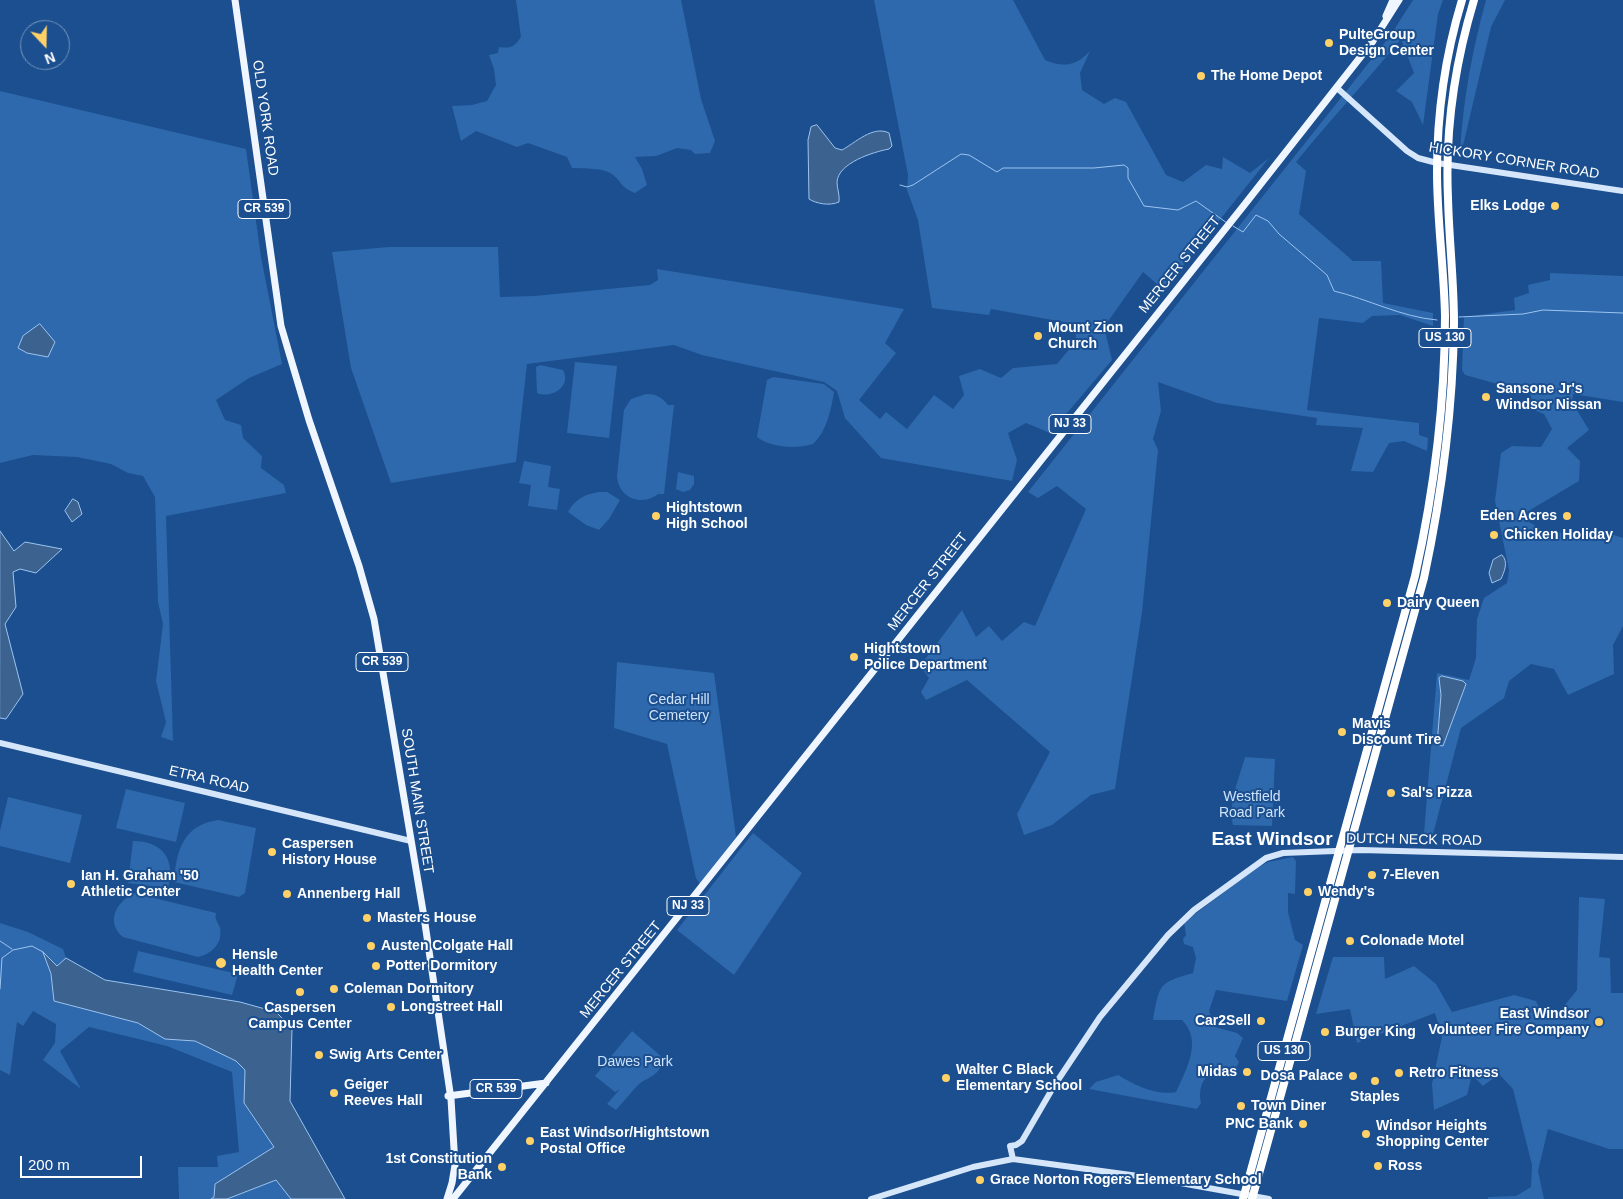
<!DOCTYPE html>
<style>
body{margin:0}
#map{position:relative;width:1623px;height:1199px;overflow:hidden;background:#1b4f8f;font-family:Arial,sans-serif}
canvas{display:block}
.north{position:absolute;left:20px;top:20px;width:50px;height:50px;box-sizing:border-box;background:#1b4f8f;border:1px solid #7695bc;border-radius:50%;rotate:159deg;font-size:14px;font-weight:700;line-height:20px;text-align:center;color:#fff}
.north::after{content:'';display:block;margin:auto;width:18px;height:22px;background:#ffd166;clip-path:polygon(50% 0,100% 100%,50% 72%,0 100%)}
.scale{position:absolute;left:20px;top:1156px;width:122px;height:22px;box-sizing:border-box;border:2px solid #fff;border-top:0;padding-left:6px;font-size:15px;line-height:18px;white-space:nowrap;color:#fff;-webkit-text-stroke:4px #1b4f8f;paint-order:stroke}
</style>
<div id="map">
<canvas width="1623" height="1199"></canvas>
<div class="north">N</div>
<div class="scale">200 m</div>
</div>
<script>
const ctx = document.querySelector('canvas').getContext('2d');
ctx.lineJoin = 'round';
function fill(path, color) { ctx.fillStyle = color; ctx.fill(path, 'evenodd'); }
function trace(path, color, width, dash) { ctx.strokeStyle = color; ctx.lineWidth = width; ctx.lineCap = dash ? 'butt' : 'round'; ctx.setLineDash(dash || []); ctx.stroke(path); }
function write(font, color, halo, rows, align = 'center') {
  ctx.font = font + ' Arial,sans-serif'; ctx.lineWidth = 4; ctx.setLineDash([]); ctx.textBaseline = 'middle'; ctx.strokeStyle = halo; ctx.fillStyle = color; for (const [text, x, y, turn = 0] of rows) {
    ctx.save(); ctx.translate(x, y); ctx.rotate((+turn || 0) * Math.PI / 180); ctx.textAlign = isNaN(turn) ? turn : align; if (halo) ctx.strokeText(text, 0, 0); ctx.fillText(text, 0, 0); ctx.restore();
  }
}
const green = new Path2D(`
 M516 0H681L701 99 715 141 710 153 695 154 691 150 677 148 656 156 635 157 642 169 647 185 635 193C620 187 623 183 613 175 604 167 584 169 572 168L567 157 528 143 517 147 476 131 461 141 452 106 472 105 487 101 496 85 494 69 489 55 498 53 499 47C511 49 515 46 521 37Z
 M874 0H1013L1045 60C1064 68 1076 66 1090 51L1080 73 1082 90 1104 104 1115 98 1126 102 1166 175 1183 182 1206 165 1222 169 1223 157 1250 173 1269 158 1164 290 1143 272 1104 327 1112 360 1050 433 1026 423 1008 433 1017 460 1012 481 881 458 845 418 837 391 824 382 702 355 674 345 527 364 516 462 391 483 351 368 332 252 389 247H498L500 297 534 296 650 285 658 280 657 269 904 309 885 343 896 353 859 400 880 419 886 412 907 429 934 395 953 409 964 395 959 376 980 369 1001 378 1013 368 1057 364 1076 341 1075 324 991 309 989 315 932 308 918 220 907 190 908 175Z
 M1413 0H1443L1438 14 1423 125 1412 102 1396 91 1414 73 1401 39C1367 81 1330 120 1296 162L1306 171 1299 214 1353 261H1381L1383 303 1433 313V326L1400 315 1372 316 1363 323 1319 318 1307 410 1419 423V435L1428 438 1427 451 1404 441 1389 443 1373 472 1351 471 1363 428 1316 425 1317 418 1217 403 1158 382 1161 411 1153 439 1158 450 1142 612 1115 789 1091 795 1052 825 1024 835 1017 814 1050 752 967 680 926 700 921 692 929 678 920 666 962 610 976 637 989 626 1002 641 1024 622 1035 626 1086 509 1057 486 1038 498 1028 492 1390 36Z
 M1486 0H1505L1491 27 1462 150 1460 153C1463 100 1472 51 1486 0Z
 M0 91 246 149 261 257 282 364 249 378 216 400 225 420 241 425 243 438 262 456 261 468 284 485 286 493 166 516 173 741 161 737 166 722 156 681 163 624 158 602 155 497 143 476 128 473 111 464 77 457 33 455 0 463Z
 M1550 273 1623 276V402L1573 394 1572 402 1589 430 1567 448 1580 461 1579 481 1520 516 1545 532 1614 535 1623 538V626L1613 645 1614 674 1568 695 1554 669 1531 664 1509 681 1504 698 1461 728 1432 838 1424 833 1437 673 1469 680 1476 658 1477 619 1484 598 1507 583 1509 570 1495 501 1501 453 1512 446 1541 447 1552 429 1544 414 1534 410 1530 393 1465 375 1462 370 1464 317 1515 310 1514 298 1529 293 1528 285 1550 280Z
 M575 362 617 366 609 438 567 433Z
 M540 365 563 370C572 387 551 399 537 393L536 367Z
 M773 377 824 384 834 392C831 410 827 431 813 444 795 449 772 448 757 437L767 380Z
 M646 394C656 394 662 397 668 405H674L664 494H658C642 507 618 498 617 476L624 410 631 399Z
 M524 461 551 466 548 487 560 489 557 510 528 506 531 485 519 483Z
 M678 472 694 476V484L690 490 683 492 676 489Z
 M599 492H607L620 500 609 519 599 530 586 525 568 512C575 499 585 494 599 492Z
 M617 662 714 673 736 837 700 884 696 878 667 744 614 728Z
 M1245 757 1275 759 1272 826 1233 825C1228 802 1239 779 1245 757Z
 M126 789 185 803 176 842 116 828Z
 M8 797 82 815 70 863 0 846V831Z
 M218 820 256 828 245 893 239 897 174 882C176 851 183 825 218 820Z
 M753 833 802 873 734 975 677 930Z
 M133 841C163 841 176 860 168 888L128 883Z
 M1293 857 1296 861 1295 894 1288 893V912L1295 940 1303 945 1287 1001 1216 990 1209 1011 1215 1027 1237 1033 1243 1038 1235 1056 1239 1062 1236 1068C1213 1065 1196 1079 1201 1103L1197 1109 1089 1089 1096 1082 1118 1075C1135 1085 1156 1096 1176 1092 1186 1070 1203 1041 1182 1020H1153C1160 985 1157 983 1193 973L1196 958 1193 947 1184 944 1183 939 1186 935 1184 922 1257 868 1268 862Z
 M125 891 216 913C214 919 218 922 220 928 223 943 212 954 198 957L123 937C108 925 113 907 128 897L123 895Z
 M1579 897 1605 899 1599 957 1610 958 1611 993H1623V1149H1609L1548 1129 1538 1171 1544 1199H1488V1197L1516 1196 1531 1187 1532 1165 1513 1089 1499 1074 1483 1086 1472 1075 1467 1095 1434 1110 1432 1084 1442 1037 1435 1013 1357 1043 1350 1009 1316 1014 1333 957H1384L1385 979 1414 966 1436 984 1452 1012 1514 995 1536 1001 1543 1016 1557 1015 1577 990Z
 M0 923 28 932 63 949 66 958 57 966 44 954 51 974 54 1001 138 1023 165 1039 195 1041 236 1061 245 1070 244 1104 274 1147 215 1184 214 1197 211 1199H179L178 1167H218L217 1156 239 1152 232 1072 167 1046 89 1027 60 1051 81 1089 43 1060 55 1043 56 1024 33 1011 23 1026 17 1022 10 1075 0 1070Z
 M138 951 238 974 232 995 133 972Z
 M632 1031 663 1058C662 1076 646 1077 637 1086 630 1094 623 1102 616 1110L607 1104 620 1089 615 1092 595 1076Z
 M276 1180 291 1199H227Z`);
const water = new Path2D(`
 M817 125 835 148 842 150C855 143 873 125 889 133L892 146 889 149C873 152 838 163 837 182 837 189 840 195 839 202 830 206 817 204 809 199L808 140 811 127Z
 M40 324 55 342 48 357 27 353 18 348 23 336Z
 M73 499 78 502 82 514 72 522 65 511Z
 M0 531 14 551 25 542 62 549 36 573 20 569 13 572 16 607 5 624 23 694 6 719 0 718Z
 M1502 555C1509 562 1504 572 1501 579L1492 583 1489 573 1493 560Z
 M1442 676 1463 681 1466 684 1443 746 1437 745 1441 695 1439 678Z
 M43 952 57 966 66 958 105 980 240 1002 276 1012 292 1028 290 1101 345 1199H291L276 1180 227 1199H211L214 1197 215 1184 274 1147 244 1103 245 1070 236 1061 195 1041 165 1039 138 1023 54 1001 51 974Z`);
const stream = new Path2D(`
 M900 185 907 187 913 185 961 154 969 155 997 172 1003 168H1094L1124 165 1128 168V178L1144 206 1178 210 1196 201 1227 223
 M1233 226 1243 232 1256 215 1268 221 1279 234 1327 275 1334 291C1368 299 1401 317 1437 320
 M1459 317 1523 314 1543 310 1623 313
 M0 941 12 949
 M0 989 2 958 13 950 32 946 43 952`);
const secondary = new Path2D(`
 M1337 88 1407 151 1418 158 1437 163 1623 191
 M0 743 411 841
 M1013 1159 1010 1146 1016 1145 1022 1141 1054 1086 1100 1017 1168 935 1194 910 1266 858 1283 853 1361 850 1623 857
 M871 1199 973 1167 1013 1159 1153 1178 1269 1199`);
const primary = new Path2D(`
 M235 0 281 326 309 420 359 566 374 619 424 917 451 1099 455 1165 452 1183 447 1199
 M1386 16 1393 0
 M448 1096 546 1083
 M453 1199 1245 204 1373 41 1399 0`);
const highway = new Path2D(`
 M1243 1199 1415 576C1434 491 1445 403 1445 316 1444 268 1437 220 1437 172 1437 114 1445 56 1462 0
 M1252 1199 1424 578C1442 494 1453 409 1454 323 1454 281 1449 240 1448 198 1445 132 1455 63 1474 0`);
const markers = [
 [1329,43,5,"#ffd166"],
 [1201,76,5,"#ffd166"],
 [1555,206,5,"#ffd166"],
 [1038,336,5,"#ffd166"],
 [1486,397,5,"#ffd166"],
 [656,516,5,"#ffd166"],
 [1567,516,5,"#ffd166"],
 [1494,535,5,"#ffd166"],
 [1387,603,5,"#ffd166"],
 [854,657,5,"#ffd166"],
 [1342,732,5,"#ffd166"],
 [1391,793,5,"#ffd166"],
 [272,852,5,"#ffd166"],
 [1372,875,5,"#ffd166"],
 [71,884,5,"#ffd166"],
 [1308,892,5,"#ffd166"],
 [287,894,5,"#ffd166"],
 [367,918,5,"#ffd166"],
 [1350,941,5,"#ffd166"],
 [371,946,5,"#ffd166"],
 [221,963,6,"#ffd166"],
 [376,966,5,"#ffd166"],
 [334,989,5,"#ffd166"],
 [300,992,5,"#ffd166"],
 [391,1007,5,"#ffd166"],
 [1261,1021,5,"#ffd166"],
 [1599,1022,5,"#ffd166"],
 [1325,1032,5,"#ffd166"],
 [319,1055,5,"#ffd166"],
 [1247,1072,5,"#ffd166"],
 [1399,1073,5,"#ffd166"],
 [1353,1076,5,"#ffd166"],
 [946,1078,5,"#ffd166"],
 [1375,1081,5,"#ffd166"],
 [334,1093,5,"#ffd166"],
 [1241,1106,5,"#ffd166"],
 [1303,1124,5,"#ffd166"],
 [1366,1134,5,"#ffd166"],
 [530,1141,5,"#ffd166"],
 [1378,1166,5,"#ffd166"],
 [502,1167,5,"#ffd166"],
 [980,1180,5,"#ffd166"]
];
const shields = [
 [264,209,52],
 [1445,338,52],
 [1070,424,42],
 [382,662,52],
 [688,906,42],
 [1284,1051,52],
 [496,1089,52]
];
const shieldNames = [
 ["CR 539",264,209],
 ["US 130",1445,338],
 ["NJ 33",1070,424],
 ["CR 539",382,662],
 ["NJ 33",688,906],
 ["US 130",1284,1051],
 ["CR 539",496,1089]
];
const poiNames = [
 ["PulteGroup",1339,35],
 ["Design Center",1339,51],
 ["The Home Depot",1211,76],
 ["Elks Lodge",1545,206,"right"],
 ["Mount Zion",1048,328],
 ["Church",1048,344],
 ["Sansone Jr's",1496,389],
 ["Windsor Nissan",1496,405],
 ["Hightstown",666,508],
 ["High School",666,524],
 ["Eden Acres",1557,516,"right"],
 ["Chicken Holiday",1504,535],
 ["Dairy Queen",1397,603],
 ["Hightstown",864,649],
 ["Police Department",864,665],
 ["Mavis",1352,724],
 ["Discount Tire",1352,740],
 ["Sal's Pizza",1401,793],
 ["Caspersen",282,844],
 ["History House",282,860],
 ["7-Eleven",1382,875],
 ["Ian H. Graham '50",81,876],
 ["Athletic Center",81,892],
 ["Wendy's",1318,892],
 ["Annenberg Hall",297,894],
 ["Masters House",377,918],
 ["Colonade Motel",1360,941],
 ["Austen Colgate Hall",381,946],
 ["Hensle",232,955],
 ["Health Center",232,971],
 ["Potter Dormitory",386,966],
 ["Coleman Dormitory",344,989],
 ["Longstreet Hall",401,1007],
 ["Caspersen",300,1008,"center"],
 ["Campus Center",300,1024,"center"],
 ["East Windsor",1589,1014,"right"],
 ["Volunteer Fire Company",1589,1030,"right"],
 ["Car2Sell",1251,1021,"right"],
 ["Burger King",1335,1032],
 ["Swig Arts Center",329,1055],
 ["Walter C Black",956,1070],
 ["Elementary School",956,1086],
 ["Midas",1237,1072,"right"],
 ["Retro Fitness",1409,1073],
 ["Dosa Palace",1343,1076,"right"],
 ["Geiger",344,1085],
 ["Reeves Hall",344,1101],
 ["Staples",1375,1097,"center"],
 ["Town Diner",1251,1106],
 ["PNC Bank",1293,1124,"right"],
 ["Windsor Heights",1376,1126],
 ["Shopping Center",1376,1142],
 ["East Windsor/Hightstown",540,1133],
 ["Postal Office",540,1149],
 ["1st Constitution",492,1159,"right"],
 ["Bank",492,1175,"right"],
 ["Ross",1388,1166],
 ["Grace Norton Rogers Elementary School",990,1180]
];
const streetNames = [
 ["OLD YORK ROAD",265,118,82],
 ["HICKORY CORNER ROAD",1514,161,9],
 ["MERCER STREET",1180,265,-51],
 ["MERCER STREET",928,582,-52],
 ["ETRA ROAD",209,780,13],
 ["SOUTH MAIN STREET",417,801,81],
 ["DUTCH NECK ROAD",1414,840,1],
 ["MERCER STREET",621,970,-51]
];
const parkNames = [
 ["Cedar Hill",679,700],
 ["Cemetery",679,716],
 ["Westfield",1252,797],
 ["Road Park",1252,813],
 ["Dawes Park",635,1062]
];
const districtNames = [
 ["East Windsor",1272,840]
];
fill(green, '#2e69ad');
fill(water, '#3c6290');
trace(water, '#9cc4f0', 1);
trace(stream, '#9cc4f0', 1);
trace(secondary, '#d6e6fa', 6);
trace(primary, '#f0f6ff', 7);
trace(highway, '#fff', 8);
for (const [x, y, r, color] of markers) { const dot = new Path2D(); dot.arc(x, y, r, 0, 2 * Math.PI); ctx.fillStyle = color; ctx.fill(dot); trace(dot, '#1b4f8f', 2); }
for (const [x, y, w] of shields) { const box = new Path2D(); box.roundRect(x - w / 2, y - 9.5, w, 19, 4); ctx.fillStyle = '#1b4f8f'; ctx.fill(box); trace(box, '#fff', 1); }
write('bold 12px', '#fff', null, shieldNames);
write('bold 14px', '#fff', '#1b4f8f', poiNames, 'left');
write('14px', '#fff', '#1b4f8f', streetNames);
write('14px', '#cfe3fa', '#1b4f8f', parkNames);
write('bold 19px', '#fff', '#1b4f8f', districtNames);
</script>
